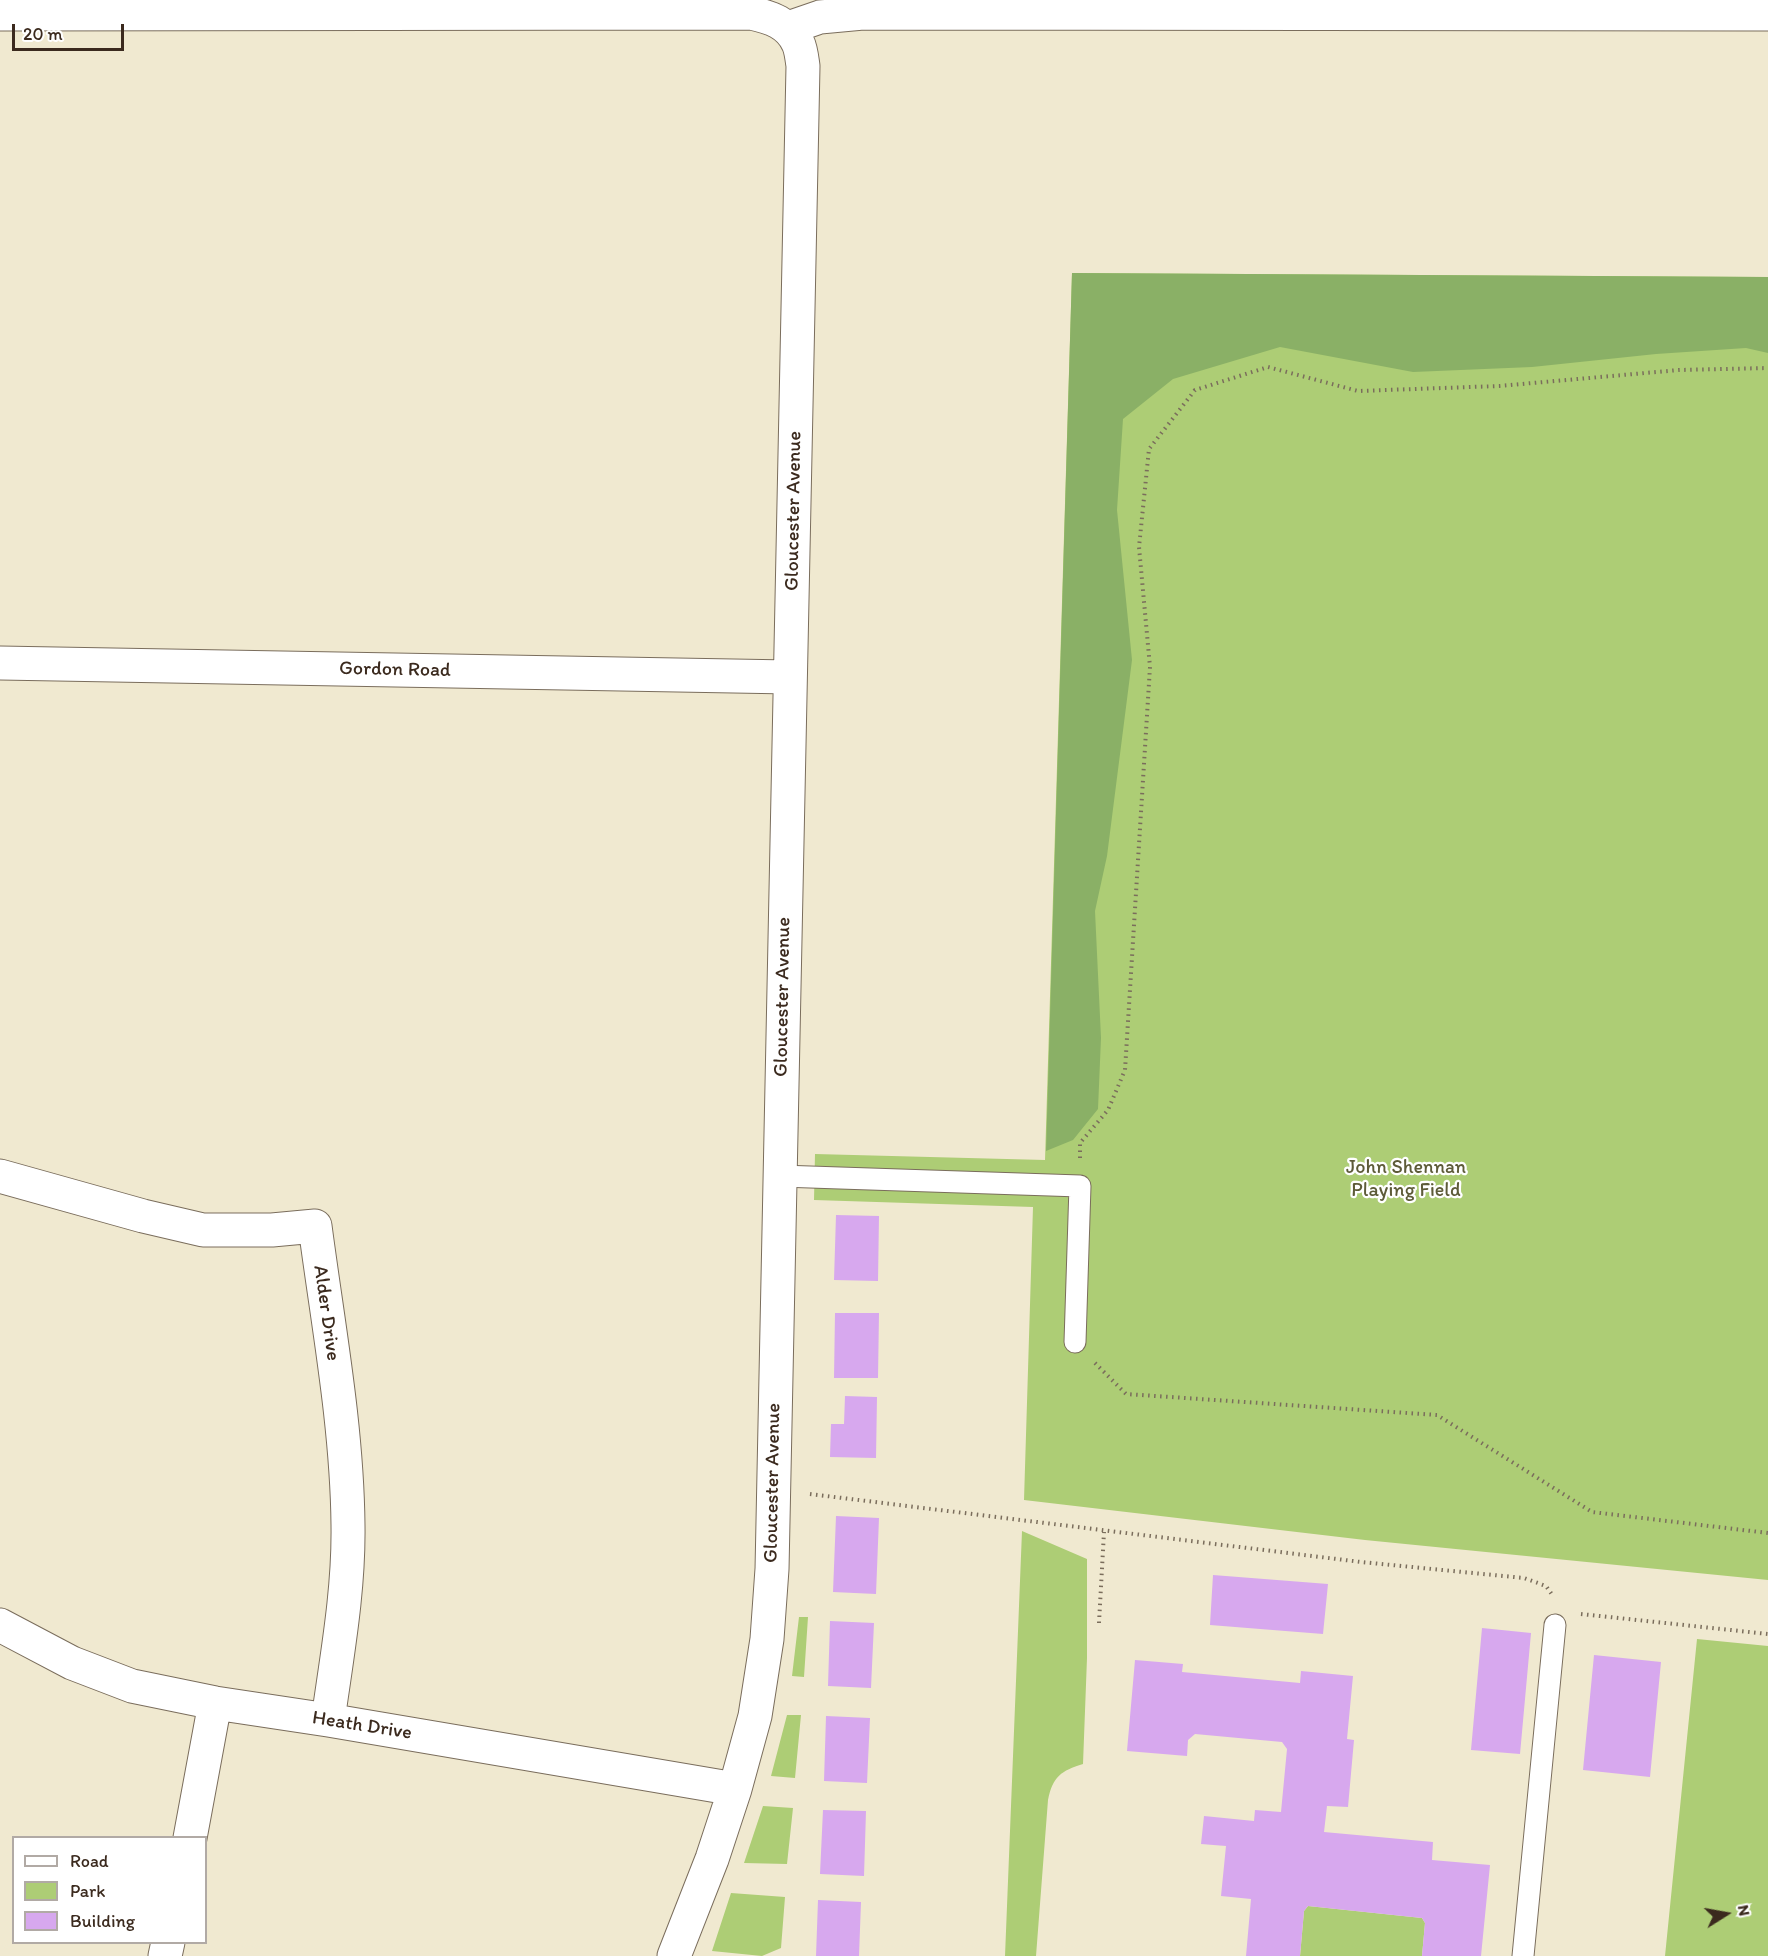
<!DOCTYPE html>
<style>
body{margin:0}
#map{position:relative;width:1768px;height:1956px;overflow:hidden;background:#f0e9d0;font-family:Itim,sans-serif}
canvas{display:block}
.legend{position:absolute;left:12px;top:1836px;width:195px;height:108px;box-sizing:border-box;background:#fff;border:2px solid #b1aaa5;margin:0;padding:8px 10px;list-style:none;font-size:18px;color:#3b2a1e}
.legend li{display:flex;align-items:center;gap:12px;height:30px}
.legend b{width:30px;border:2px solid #b1aaa5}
.north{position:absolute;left:1696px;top:1884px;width:60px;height:60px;-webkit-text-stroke:4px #fff;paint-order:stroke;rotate:79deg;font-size:16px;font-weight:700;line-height:24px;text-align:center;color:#3b2a1e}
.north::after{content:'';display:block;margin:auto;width:21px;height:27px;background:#3b2a1e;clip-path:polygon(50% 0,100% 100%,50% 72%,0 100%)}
.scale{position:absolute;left:12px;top:24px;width:112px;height:27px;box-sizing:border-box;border:3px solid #3b2a1e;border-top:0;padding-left:8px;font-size:18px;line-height:21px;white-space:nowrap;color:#3b2a1e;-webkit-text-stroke:4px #fff;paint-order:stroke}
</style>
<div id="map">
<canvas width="1768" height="1956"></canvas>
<ul class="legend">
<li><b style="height:8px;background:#fff"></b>Road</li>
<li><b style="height:16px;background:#adcd75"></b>Park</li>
<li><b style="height:16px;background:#d7a8ee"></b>Building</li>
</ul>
<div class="north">N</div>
<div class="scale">20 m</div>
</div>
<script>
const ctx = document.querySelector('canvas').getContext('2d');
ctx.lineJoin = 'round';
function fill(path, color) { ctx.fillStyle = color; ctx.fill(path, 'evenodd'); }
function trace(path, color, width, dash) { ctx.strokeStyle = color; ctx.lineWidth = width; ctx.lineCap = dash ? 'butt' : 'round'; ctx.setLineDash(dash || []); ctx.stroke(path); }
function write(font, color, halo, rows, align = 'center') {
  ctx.font = font + ' Itim,sans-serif'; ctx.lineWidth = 4.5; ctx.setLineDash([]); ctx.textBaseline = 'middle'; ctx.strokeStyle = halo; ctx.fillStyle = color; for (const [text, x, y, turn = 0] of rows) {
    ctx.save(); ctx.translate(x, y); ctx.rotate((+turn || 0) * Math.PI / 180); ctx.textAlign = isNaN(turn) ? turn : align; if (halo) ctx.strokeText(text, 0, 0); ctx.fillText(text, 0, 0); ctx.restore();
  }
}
const green = new Path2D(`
 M1072 273 1768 277V1580L1365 1540 1024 1500 1033 1207 814 1200 815 1154 1045 1160Z
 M1022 1531 1087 1559V1658L1083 1764C1061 1771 1053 1776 1048 1800L1036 1956H1005Z
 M799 1617H808L804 1677 792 1676Z
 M1697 1639 1768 1646V1956H1665Z
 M787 1715H801L795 1778 771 1776Z
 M763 1806 793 1808 787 1864 744 1863Z
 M731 1893 785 1897 781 1948 762 1956 712 1951Z
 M1308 1906 1422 1918 1425 1923 1422 1956H1300L1304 1911Z`);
const forest = new Path2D(`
 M1072 273 1768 277V353L1746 348 1656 354 1532 367 1413 372 1280 347 1173 379 1123 419 1117 510 1132 660 1107 856 1095 911 1101 1038 1098 1109 1073 1140 1046 1151Z`);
const building = new Path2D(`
 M836 1215 879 1216 878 1281 834 1280Z
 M835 1313H879L878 1378H834Z
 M845 1396 877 1397 876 1458 830 1457 831 1424H844Z
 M836 1516 879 1518 876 1594 833 1592Z
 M1213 1575 1328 1584 1323 1634 1210 1625Z
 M830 1621 874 1623 871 1688 828 1686Z
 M1482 1628 1531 1633 1520 1754 1471 1750Z
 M1594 1655 1661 1662 1650 1777 1583 1770Z
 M1135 1660 1183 1664 1182 1672 1300 1683 1301 1671 1353 1676 1347 1739 1354 1740 1348 1807 1327 1806 1324 1832 1433 1842 1432 1860 1490 1865 1481 1956H1422L1425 1923 1422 1918 1308 1906 1304 1911 1300 1956H1246L1251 1899 1221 1896 1226 1846 1201 1844 1204 1816 1254 1821 1255 1810 1281 1812 1287 1749 1282 1742 1195 1734 1188 1740 1187 1756 1127 1751Z
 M826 1716 870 1718 867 1783 824 1781Z
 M823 1810 866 1811 864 1876 820 1874Z
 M818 1900 861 1902 859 1956H816Z`);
const path = new Path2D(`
 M1080 1158V1143L1108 1110 1125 1070 1150 667 1139 547 1149 449 1195 390 1268 367 1358 391 1499 386 1679 370 1768 368
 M1095 1363 1126 1394 1437 1415 1592 1512 1768 1533
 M810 1494 1361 1562 1524 1578 1546 1586 1553 1596
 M1581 1614 1768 1634
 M1099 1623 1104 1532`);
const lane = new Path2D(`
 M780 1176 1080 1186 1075 1342
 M1523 1956 1555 1625`);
const street = new Path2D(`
 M0 14 751 13C770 17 789 23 798 43 801 49 802 59 803 66L772 1569 767 1639 755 1716 735 1789 712 1859 674 1956
 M788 28 820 17 863 13 1768 14
 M0 663 790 677
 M0 1176 143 1216 203 1230H272L315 1226C328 1325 347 1425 348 1525 349 1591 337 1655 328 1720
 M0 1625 72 1663 132 1686 215 1703 328 1720 735 1789
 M190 1838 215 1703
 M165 1956 168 1942`);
const streetNames = [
 ["Gloucester Avenue",794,511,-89],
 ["Gordon Road",395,670,1],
 ["Gloucester Avenue",783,997,-89],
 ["Alder Drive",326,1313,82],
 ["Gloucester Avenue",773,1483,-89],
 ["Heath Drive",362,1726,9]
];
const parkNames = [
 ["John Shennan",1406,1168],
 ["Playing Field",1406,1191]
];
fill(green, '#adcd75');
fill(forest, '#8ab066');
fill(building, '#d7a8ee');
trace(lane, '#7a6d5c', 23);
trace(street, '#7a6d5c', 35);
trace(path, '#7a6d5c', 4, [1.5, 4.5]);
trace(lane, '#fff', 21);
trace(street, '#fff', 33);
write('20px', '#3b2a1e', '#fff', streetNames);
write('20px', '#5d5b38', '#fff', parkNames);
</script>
